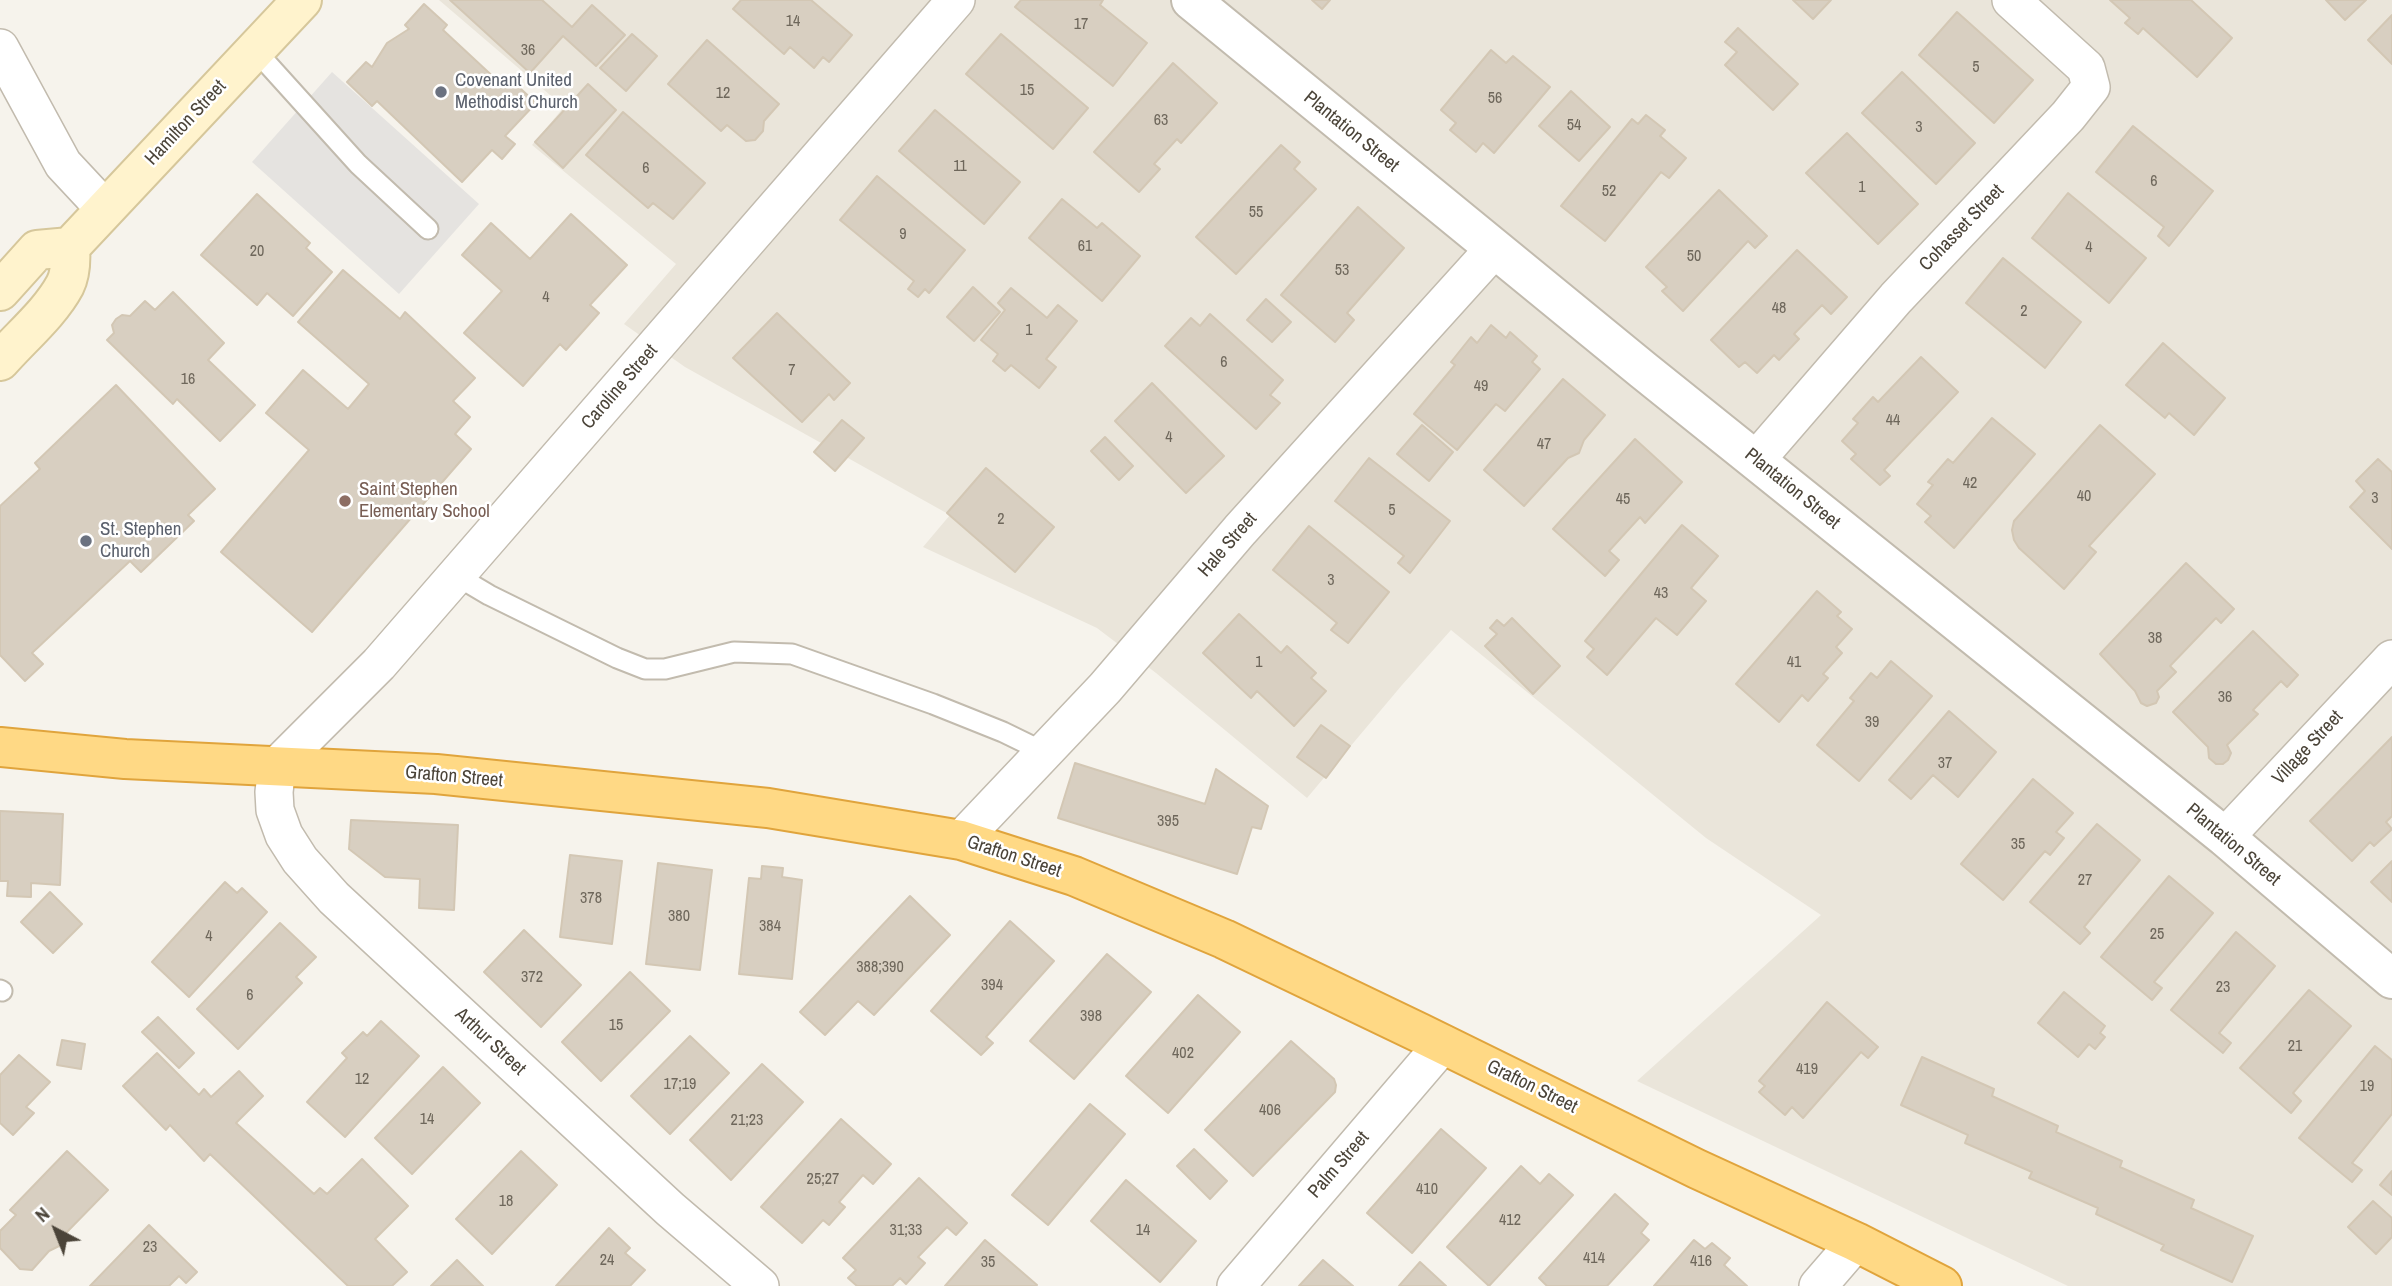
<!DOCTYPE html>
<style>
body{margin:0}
#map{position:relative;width:2392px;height:1286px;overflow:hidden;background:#f6f3ec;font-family:"Archivo Narrow",sans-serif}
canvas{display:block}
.north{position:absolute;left:21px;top:1195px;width:70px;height:70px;-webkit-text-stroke:5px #fff;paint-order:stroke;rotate:318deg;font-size:19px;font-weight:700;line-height:28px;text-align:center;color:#4b4439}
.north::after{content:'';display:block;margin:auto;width:24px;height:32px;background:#4b4439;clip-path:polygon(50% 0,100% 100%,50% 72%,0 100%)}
</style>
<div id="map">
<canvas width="2392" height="1286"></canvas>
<div class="north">N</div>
</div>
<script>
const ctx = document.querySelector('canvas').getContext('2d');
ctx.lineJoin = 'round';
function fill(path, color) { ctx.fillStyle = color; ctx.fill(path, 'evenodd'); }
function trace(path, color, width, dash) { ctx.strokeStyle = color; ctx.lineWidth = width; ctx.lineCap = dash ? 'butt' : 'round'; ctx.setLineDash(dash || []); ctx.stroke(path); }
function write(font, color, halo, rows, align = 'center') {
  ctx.font = font + ' "Archivo Narrow",sans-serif'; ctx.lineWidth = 5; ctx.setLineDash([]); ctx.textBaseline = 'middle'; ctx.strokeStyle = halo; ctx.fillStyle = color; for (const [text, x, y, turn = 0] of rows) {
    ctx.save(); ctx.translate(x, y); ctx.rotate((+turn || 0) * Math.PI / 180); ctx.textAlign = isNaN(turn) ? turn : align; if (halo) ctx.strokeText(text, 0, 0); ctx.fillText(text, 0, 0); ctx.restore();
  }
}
const residential = new Path2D(`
 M439 0H2392V1286H2068L1637 1081 1821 915 1706 838 1451 630 1402 685 1307 798 1156 673 1097 628 923 547 950 515 685 367 624 324 676 264 532 145 564 107Z`);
const parking = new Path2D(`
 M332 72 479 204 399 294 252 162Z`);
const building = new Path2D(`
 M450 0H542L572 27 592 5 625 35 596 66 563 36 530 73Z
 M741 0H811L852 35 829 62 823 57 814 68 790 47 784 54 733 9Z
 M1021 0H1103L1100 5 1147 43 1113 86 1015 7Z
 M1312 0H1330L1322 9Z
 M1793 0H1831L1813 19Z
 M2110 0H2191L2232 38 2197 77 2143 28 2138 34 2125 23 2130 18Z
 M2326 0H2366L2345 20Z
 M424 4 447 25 443 30 500 83 507 76 536 103 505 136 515 144 502 159 492 150 462 182 377 101 372 106 347 82 366 62 372 67 387 43 409 29 405 25Z
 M1957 12 2033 80 1994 123 1919 55Z
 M2392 15V64L2368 40Z
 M1738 28 1798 84 1773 110 1725 65 1737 52 1725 42Z
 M632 34 657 56 626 91 600 68Z
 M1001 34 1088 108 1053 149 966 74Z
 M707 40 779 104 764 121 763 131 755 140 746 141 727 125 721 131 668 84Z
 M1491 50 1506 63 1513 56 1550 87 1494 153 1483 143 1476 152 1450 130 1456 123 1441 110Z
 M1173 63 1217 103 1181 143 1177 139 1154 164 1160 169 1139 192 1094 152Z
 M1902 72 1975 143 1936 184 1862 113Z
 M588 84 616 110 563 168 535 142Z
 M1571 91 1610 127 1579 161 1539 126Z
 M935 110 1020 182 984 224 899 151Z
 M623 112 705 183 673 219 653 203 648 208 586 155Z
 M1646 115 1665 130 1660 136 1686 158 1669 178 1661 172 1605 241 1561 206 1632 119 1638 124Z
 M2133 126 2213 191 2169 246 2158 236 2164 227 2096 172Z
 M1847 133 1918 204 1878 244 1806 173Z
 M1281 145 1300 162 1294 169 1316 189 1236 274 1196 237Z
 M877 176 965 250 929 293 925 289 918 297 908 289 914 281 840 220Z
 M1719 190 1767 236 1755 248 1748 241 1683 311 1662 291 1667 287 1646 267Z
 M2068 193 2146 258 2109 303 2032 238Z
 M257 194 310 243 306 248 332 272 293 316 267 293 257 305 201 255Z
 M1062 199 1097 228 1102 223 1140 256 1102 301 1029 238Z
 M1358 207 1404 248 1347 313 1354 320 1335 342 1281 295Z
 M571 214 627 265 590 305 599 313 566 350 560 344 523 386 464 333 502 291 462 255 491 223 530 259Z
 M1797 250 1847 297 1831 314 1822 305 1794 334 1799 339 1779 360 1774 355 1757 373 1745 362 1739 367 1711 340Z
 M2003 258 2081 322 2045 368 1966 303Z
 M343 270 400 319 405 312 475 378 453 401 470 417 455 434 471 449 312 632 221 552 309 450 266 413 303 370 348 409 369 384 298 322Z
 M973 287 1000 312 974 341 947 317Z
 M1011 288 1047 318 1058 305 1077 321 1046 359 1056 367 1039 388 1011 365 1005 371 993 361 998 354 981 340 1005 310 998 303Z
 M173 292 224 343 208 360 255 405 220 441 177 399 173 404 107 340 114 333 112 325 116 319 122 315 130 316 145 301 155 310Z
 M1266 299 1291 322 1272 342 1247 320Z
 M777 313 850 383 834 400 829 394 802 422 733 358Z
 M1210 314 1283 380 1270 395 1280 403 1256 429 1165 346 1191 318 1200 326Z
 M1491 325 1506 338 1510 332 1537 356 1532 362 1540 369 1505 411 1496 404 1457 450 1414 414 1455 365 1451 362 1471 337 1477 343Z
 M2163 343 2225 398 2194 435 2169 413 2165 418 2126 385Z
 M1921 357 1958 392 1884 470 1890 476 1880 485 1851 459 1856 454 1842 441 1858 423 1853 419 1873 397 1878 402Z
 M1563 379 1605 415 1584 440 1579 453 1568 458 1524 506 1484 470Z
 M1152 383 1224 456 1186 493 1115 421Z
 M116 385 215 489 188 515 194 521 141 572 130 561 32 653 43 664 25 681 0 655V506L40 469 35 463Z
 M1992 418 2035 454 1954 548 1925 522 1931 516 1917 504 1933 485 1928 482 1948 459 1953 463Z
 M842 420 864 438 835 471 814 452Z
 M1422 425 1453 452 1429 481 1397 454Z
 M2100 425 2155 474 2089 546 2096 552 2064 589 2019 548 2014 540 2012 530 2014 521Z
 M1105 437 1133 466 1119 480 1091 451Z
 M1635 439 1682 482 1645 523 1640 517 1609 551 1619 560 1605 576 1553 529Z
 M1369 458 1450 521 1410 573 1398 563 1404 556 1335 501Z
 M2378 459 2392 472V549L2350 507 2365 491 2356 481Z
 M986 468 1054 527 1015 572 947 513Z
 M1682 525 1718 556 1691 588 1706 601 1677 635 1656 618 1607 675 1587 657 1594 649 1585 641Z
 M1309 526 1389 592 1348 643 1331 630 1337 623 1273 570Z
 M2186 563 2234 609 2221 623 2216 618 2170 666 2176 672 2157 691 2159 697 2156 703 2147 706 2141 703 2135 691 2100 654Z
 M1817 591 1841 612 1837 616 1852 629 1836 647 1842 653 1823 674 1828 678 1808 701 1802 695 1779 722 1736 684Z
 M1239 614 1281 653 1287 646 1316 673 1311 678 1326 691 1294 726 1257 691 1251 698 1203 653Z
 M1512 618 1560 666 1533 694 1485 646 1497 634 1490 628 1497 620 1504 626Z
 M2253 631 2298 675 2287 687 2281 681 2253 710 2258 714 2227 745 2231 753 2228 760 2223 764H2216L2209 758 2208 747 2173 712Z
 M1891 661 1932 696 1859 781 1817 745 1854 701 1850 698 1871 673 1877 678Z
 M1949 711 1996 752 1958 797 1933 775 1911 799 1889 780Z
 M1321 725 1350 746 1326 778 1297 757Z
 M2392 737V816L2386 822 2392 829 2374 846 2370 842 2352 861 2310 821Z
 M1075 763 1205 804 1216 769 1268 806 1261 829 1252 827 1237 874 1058 818Z
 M2033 779 2073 813 2056 832 2064 838 2050 855 2045 851 2003 900 1961 864Z
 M0 811 63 814 60 885 31 883V897L7 896 8 881H0Z
 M351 820 458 825 454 910 419 908 420 879 385 877 349 849Z
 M2097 824 2140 860 2084 927 2090 933 2080 944 2030 902Z
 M570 855 622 861 612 944 560 937Z
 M2392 861V902L2371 882Z
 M658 863 712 870 700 970 646 964Z
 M762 866 783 868 782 877 802 880 792 979 739 974 749 878 761 879Z
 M2169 876 2213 913 2154 982 2162 988 2152 1000 2101 957Z
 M225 882 237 893 242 888 267 912 189 997 152 962Z
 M50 892 82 924 53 953 21 922Z
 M910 896 950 935 874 1015 858 1001 825 1035 800 1012Z
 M1010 921 1054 961 986 1037 993 1043 981 1055 931 1011Z
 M280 923 316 957 296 977 302 983 238 1049 197 1009Z
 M524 930 581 985 541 1027 484 972Z
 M2236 932 2275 966 2219 1033 2231 1043 2223 1053 2171 1010Z
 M1107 954 1151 992 1074 1079 1030 1041Z
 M630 972 670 1011 601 1081 562 1042Z
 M2309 990 2351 1026 2293 1093 2301 1101 2291 1113 2240 1068Z
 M2064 992 2105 1026 2100 1033 2105 1037 2095 1049 2089 1044 2078 1057 2038 1023Z
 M1198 995 1240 1032 1168 1113 1126 1076Z
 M1827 1002 1878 1047 1868 1058 1861 1052 1803 1118 1792 1107 1785 1115 1759 1092 1765 1086 1759 1081Z
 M158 1017 194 1053 179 1068 142 1032Z
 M381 1021 419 1056 345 1137 307 1102 347 1058 342 1053 363 1032 367 1036Z
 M690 1036 729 1073 670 1134 631 1096Z
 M62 1040 85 1044 81 1069 57 1065Z
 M1291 1041 1334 1079 1336 1085 1335 1092 1253 1176 1205 1130Z
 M2375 1046 2392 1060V1114L2352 1163 2362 1170 2352 1182 2299 1138Z
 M157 1053 199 1095 204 1089 211 1097 239 1071 263 1096 236 1123 314 1194 320 1188 327 1194 362 1159 408 1206 375 1239 407 1272 392 1286H348L210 1154 204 1161 170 1125 166 1130 123 1086Z
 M19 1055 50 1082 26 1107 34 1113 13 1135 0 1123V1075Z
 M1922 1057 1994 1089 1992 1096 2058 1126 2056 1132 2122 1161 2120 1167 2194 1200 2191 1208 2253 1236 2232 1282 2161 1250 2164 1245 2096 1214 2098 1208 2029 1178 2032 1172 1965 1143 1968 1135 1901 1105Z
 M762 1064 803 1102 731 1180 690 1140Z
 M443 1067 480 1103 412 1174 375 1138Z
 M1090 1104 1125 1134 1048 1225 1012 1195Z
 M841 1119 891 1164 873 1184 863 1175 839 1202 845 1207 829 1225 823 1220 802 1243 761 1207Z
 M1441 1129 1486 1168 1412 1253 1367 1213Z
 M1194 1149 1227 1181 1210 1199 1177 1166Z
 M67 1151 108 1190 65 1234 61 1245 49 1251 32 1270 20 1269 0 1248V1231L16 1215 10 1210Z
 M521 1151 557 1185 492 1254 456 1219Z
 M1521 1166 1540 1184 1549 1174 1573 1195 1489 1286 1447 1247Z
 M2392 1171V1195L2380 1185Z
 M919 1178 967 1223 956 1235 947 1227 918 1257 925 1263 906 1284 900 1278 892 1286H857L848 1278 856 1270 843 1258Z
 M1126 1180 1196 1241 1160 1282 1091 1221Z
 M1615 1194 1648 1224 1641 1233 1649 1240 1607 1286H1547L1539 1278Z
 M2373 1201 2392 1218V1237L2376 1254 2348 1227Z
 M149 1225 197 1272 186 1283 179 1276 169 1286H90Z
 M609 1228 630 1248 625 1253 645 1270 630 1286H556Z
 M985 1240 1037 1285 1036 1286H945Z
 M1694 1240 1705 1249 1712 1243 1730 1258 1724 1265 1747 1286H1654Z
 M457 1260 483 1286H431Z
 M1323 1260 1353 1286H1299Z
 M1420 1262 1446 1286H1399Z`);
const service = new Path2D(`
 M255 50 358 164 428 229
 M457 576 489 595 617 658 645 669H665L734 652 792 654 933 704 1003 732 1044 752
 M0 990 2 991`);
const minor = new Path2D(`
 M0 48 63 164 105 209
 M1756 460 1896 298 2068 116 2091 87 2086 68 2011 0
 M2225 837 2392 659
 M961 840 1105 688 1240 530 1494 249
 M760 1286 670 1209 334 898 300 860 284 835 275 810 274 792 277 766 379 664 956 0
 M1236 1286 1443 1044
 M1818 1286 1856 1242`);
const tertiary = new Path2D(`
 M1191 0 1643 370 2225 837 2392 979`);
const secondary = new Path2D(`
 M0 291 37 250 70 247 302 0
 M0 361C21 337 50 313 65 285 71 273 71 260 70 247`);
const trunk = new Path2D(`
 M0 747 125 759 436 774 768 808 961 840 1074 876 1224 939 1420 1033 1697 1169 1856 1242 1942 1286`);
const markers = [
 [441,92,7,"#6b7280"],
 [345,501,7,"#8d6e63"],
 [86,541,7,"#6b7280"]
];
const numberNames = [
 ["14",793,22],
 ["17",1081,25],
 ["36",528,51],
 ["5",1976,68],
 ["15",1027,91],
 ["12",723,94],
 ["56",1495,99],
 ["63",1161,121],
 ["54",1574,126],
 ["3",1919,128],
 ["11",960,167],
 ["6",646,169],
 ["6",2154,182],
 ["1",1862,188],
 ["52",1609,192],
 ["55",1256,213],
 ["9",903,235],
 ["61",1085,247],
 ["4",2089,248],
 ["20",257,252],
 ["50",1694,257],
 ["53",1342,271],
 ["4",546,298],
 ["48",1779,309],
 ["2",2024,312],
 ["1",1029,331],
 ["6",1224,363],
 ["7",792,371],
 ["16",188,380],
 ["49",1481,387],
 ["44",1893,421],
 ["4",1169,438],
 ["47",1544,445],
 ["42",1970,484],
 ["40",2084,497],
 ["3",2375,499],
 ["45",1623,500],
 ["5",1392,511],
 ["2",1001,520],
 ["3",1331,581],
 ["43",1661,594],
 ["38",2155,639],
 ["1",1259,663],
 ["41",1794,663],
 ["36",2225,698],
 ["39",1872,723],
 ["37",1945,764],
 ["395",1168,822],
 ["35",2018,845],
 ["27",2085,881],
 ["378",591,899],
 ["380",679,917],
 ["384",770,927],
 ["25",2157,935],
 ["4",209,937],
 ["388;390",880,968],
 ["372",532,978],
 ["394",992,986],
 ["23",2223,988],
 ["6",250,996],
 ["398",1091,1017],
 ["15",616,1026],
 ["21",2295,1047],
 ["402",1183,1054],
 ["419",1807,1070],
 ["12",362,1080],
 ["17;19",680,1085],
 ["19",2367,1087],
 ["406",1270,1111],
 ["14",427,1120],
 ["21;23",747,1121],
 ["25;27",823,1180],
 ["410",1427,1190],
 ["18",506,1202],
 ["412",1510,1221],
 ["31;33",906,1231],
 ["14",1143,1231],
 ["23",150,1248],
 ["414",1594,1259],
 ["24",607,1261],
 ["416",1701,1262],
 ["35",988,1263]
];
const worshipNames = [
 ["Covenant United",455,81],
 ["Methodist Church",455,103],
 ["St. Stephen",100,530],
 ["Church",100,552]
];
const streetNames = [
 ["Hamilton Street",186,123,-47],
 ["Plantation Street",1351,132,39],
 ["Cohasset Street",1962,228,-46],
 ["Caroline Street",620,387,-49],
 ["Plantation Street",1792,489,39],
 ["Hale Street",1228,545,-49],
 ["Village Street",2308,748,-47],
 ["Grafton Street",454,777,5],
 ["Plantation Street",2233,845,40],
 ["Grafton Street",1014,857,18],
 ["Arthur Street",490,1042,43],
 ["Grafton Street",1532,1087,26],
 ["Palm Street",1339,1165,-49]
];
const educationNames = [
 ["Saint Stephen",359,490],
 ["Elementary School",359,512]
];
fill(residential, '#eae5da');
fill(parking, '#e5e3e0');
fill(building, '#d8cfc1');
trace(building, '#d3c7b4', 2);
trace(service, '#c2bbae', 23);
trace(minor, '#c2bbae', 40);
trace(tertiary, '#c2bbae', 42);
trace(secondary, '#d6c79b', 42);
trace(trunk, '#e0a43c', 42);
trace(service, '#fff', 19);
trace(minor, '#fff', 37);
trace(tertiary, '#fff', 38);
trace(secondary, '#fff3cd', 38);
trace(trunk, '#ffd985', 38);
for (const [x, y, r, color] of markers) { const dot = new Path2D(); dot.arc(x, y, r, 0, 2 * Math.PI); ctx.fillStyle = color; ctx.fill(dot); trace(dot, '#fff', 2.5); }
write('16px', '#6e675b', null, numberNames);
write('19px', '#5b616d', '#fff', worshipNames, 'left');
write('19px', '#4b4439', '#fff', streetNames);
write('19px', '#785e54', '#fff', educationNames, 'left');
</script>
